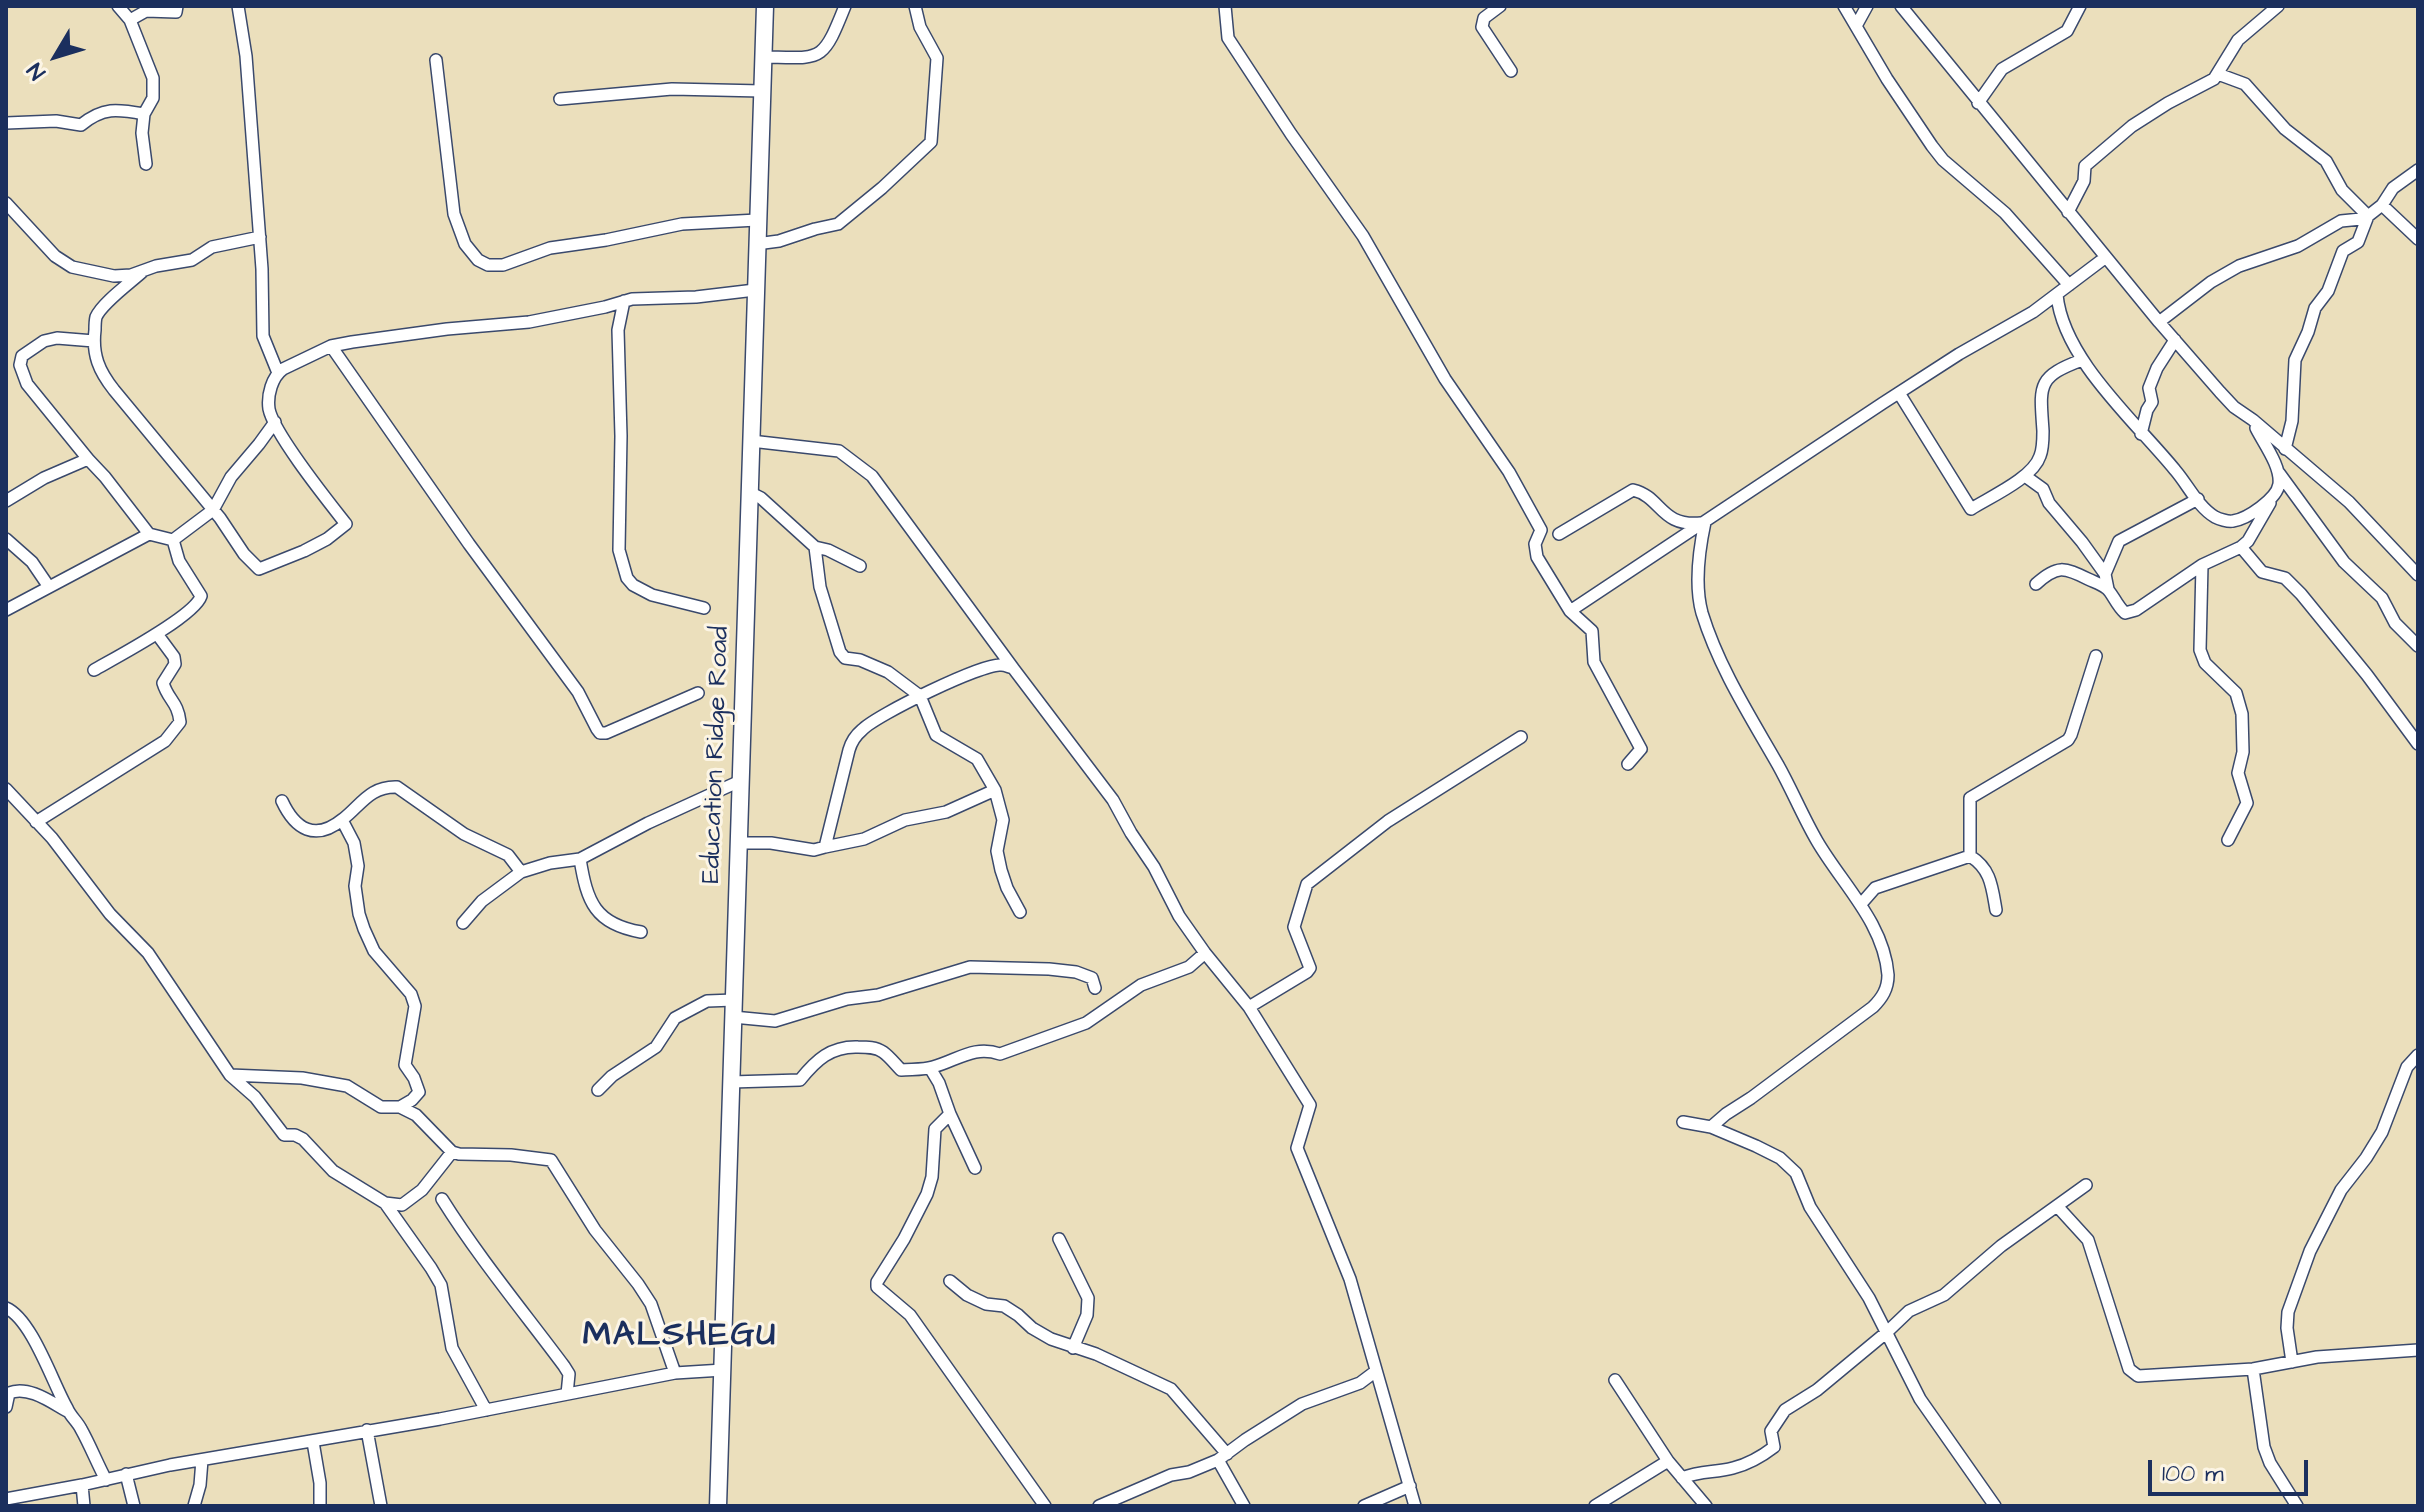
<!DOCTYPE html>
<style>
body{margin:0}
#map{position:relative;width:2424px;height:1512px;overflow:hidden;background:#ebdfbc;font-family:"Architects Daughter",sans-serif}
canvas{display:block}
.frame{position:absolute;inset:0;border:8px solid #1b2f5e;pointer-events:none}
.north{position:absolute;left:16px;top:16px;width:80px;height:80px;-webkit-text-stroke:6px #fcf5e5;paint-order:stroke;rotate:232deg;font-size:22px;font-weight:700;line-height:32px;text-align:center;color:#1b2f5e}
.north::after{content:'';display:block;margin:auto;width:28px;height:36px;background:#1b2f5e;clip-path:polygon(50% 0,100% 100%,50% 72%,0 100%)}
.scale{position:absolute;left:2148px;top:1460px;width:160px;height:36px;box-sizing:border-box;border:4px solid #1b2f5e;border-top:0;padding-left:10px;font-size:24px;line-height:28px;white-space:nowrap;color:#1b2f5e;-webkit-text-stroke:6px #fcf5e5;paint-order:stroke}
</style>
<div id="map">
<canvas width="2424" height="1512"></canvas>
<div class="frame"></div>
<div class="north">N</div>
<div class="scale">100 m</div>
</div>
<script>
const ctx = document.querySelector('canvas').getContext('2d');
ctx.lineJoin = 'round';
function trace(path, color, width, dash) { ctx.strokeStyle = color; ctx.lineWidth = width; ctx.lineCap = dash ? 'butt' : 'round'; ctx.setLineDash(dash || []); ctx.stroke(path); }
function write(font, color, halo, rows, align = 'center') {
  ctx.font = font + ' "Architects Daughter",sans-serif'; ctx.lineWidth = 6; ctx.setLineDash([]); ctx.textBaseline = 'middle'; ctx.strokeStyle = halo; ctx.fillStyle = color; for (const [text, x, y, turn = 0] of rows) {
    ctx.save(); ctx.translate(x, y); ctx.rotate((+turn || 0) * Math.PI / 180); ctx.textAlign = isNaN(turn) ? turn : align; if (halo) ctx.strokeText(text, 0, 0); ctx.fillText(text, 0, 0); ctx.restore();
  }
}
const minor = new Path2D(`
 M118 6 130 20 153 78V98L144 114 142 133 146 164
 M238 6 246 56 262 269 263 336 278 373
 M1225 6 1228 38 1291 134 1363 236 1445 379 1509 472 1541 530 1535 544 1537 557 1570 611 1592 631 1594 662 1641 749 1628 764
 M1500 6 1484 18 1482 27 1511 71
 M1844 6 1887 79 1932 146 1943 160 2005 213 2069 285
 M1901 6 2159 322 2220 392 2234 407 2253 420 2349 502 2418 575
 M130 20 146 11 176 12 177 6
 M1856 26 1867 6
 M763 57C822 58 822 64 845 6
 M436 60 454 214 465 244 478 260 488 265H503L550 248 606 240 682 224 757 220
 M2218 74 2245 84 2285 129 2326 161 2342 190 2368 216 2358 242 2343 251 2328 291 2315 308 2308 332 2295 360 2292 421 2285 449
 M560 99 672 89 762 91
 M1978 103 2002 69 2067 31 2080 6
 M6 123 56 121 81 125C103 107 117 109 144 114
 M6 203 55 256 72 267 114 276 131 275 156 266 192 260 212 247 260 237
 M2382 205 2418 239
 M2068 212 2084 181 2085 166 2132 126 2168 103 2214 79 2238 40 2278 6
 M756 244 779 241 815 229 838 224 882 188 931 142 937 58 920 27 915 6
 M142 272C130 283 102 303 96 317 95 321 95 326 95 330 92 355 99 371 114 390L220 518 244 554 259 569 304 551 327 539 346 524C328 501 274 434 269 409 267 395 272 377 283 369L331 346 352 342 447 329 529 322 605 307 632 299 696 297 755 290
 M2057 295C2063 359 2136 422 2175 470 2188 485 2198 507 2215 517 2219 519 2228 522 2233 521 2247 519 2277 499 2279 484 2281 466 2264 444 2256 428
 M624 301 618 330 621 436 619 550 627 578 633 585 652 595 704 608
 M2159 322 2211 282 2239 266 2298 246 2341 221 2361 219 2368 216 2382 205 2393 188 2418 170
 M331 346 469 544 578 692 597 729 600 733H606L698 693
 M1899 393 1971 509C1990 497 2033 478 2040 456 2043 449 2043 439 2043 431 2040 386 2036 377 2082 360
 M2141 434 2147 410 2152 402 2149 388 2157 368 2175 340
 M751 441 839 451 872 476 1013 668
 M88 459 27 384 20 365 22 356 44 341 57 338 94 341
 M2279 473 2344 562 2382 598 2395 623 2418 646
 M2025 476 2043 489 2049 503 2082 542 2105 574 2108 589
 M749 492 761 498 815 547 820 587 840 652 845 658 860 660 888 672 920 696 936 735 977 759 995 790 1003 820 997 851 1001 870 1007 888 1020 912
 M6 501 44 478 88 459 105 477 149 534
 M1705 522C1699 550 1694 584 1702 613 1719 668 1750 716 1778 765 1792 790 1803 817 1817 841 1842 884 1884 923 1888 975 1888 989 1882 998 1873 1007L1751 1098 1726 1114 1711 1127
 M1559 534 1633 490C1662 497 1660 527 1701 523
 M6 539 32 562 49 587
 M815 547 828 550 860 566
 M2241 547 2262 572 2285 578 2301 594 2367 675 2418 744
 M2202 565 2200 650 2205 663 2236 693 2242 714 2243 752 2238 773 2247 803 2228 840
 M2105 574 2119 541 2198 499
 M2036 584C2057 565 2064 567 2088 579 2094 582 2101 584 2106 588 2112 592 2116 605 2125 613L2136 610 2202 565 2241 547 2248 541 2270 503
 M6 610 149 534 173 540 213 510 231 477 259 444 275 422
 M1570 611 1883 403 1959 354 2033 312 2106 257
 M94 670C115 658 195 616 201 596L179 561 173 540
 M6 789 52 838 110 914 148 953 230 1075 255 1097 284 1135H295L303 1139 333 1171 385 1203 431 1268 441 1285 452 1348 486 1410
 M282 801C295 829 315 842 343 819 361 805 370 786 397 787L464 834 508 855 521 872
 M342 820 354 843 358 866 355 886 359 914 364 929 374 951 411 994 415 1006 405 1065 414 1078 419 1092 412 1100 400 1107
 M36 822 165 741 180 722C178 702 168 700 163 683L175 664 174 657 157 634
 M738 843H771L814 850 825 847 849 750C851 743 856 735 862 730 876 715 983 663 1001 665 1005 665 1009 667 1013 668L1113 800 1131 833 1154 867 1179 916 1205 953 1249 1007 1310 1105 1297 1148 1350 1279 1415 1506
 M825 847 864 839 905 820 946 812 995 790
 M1970 856C1991 869 1992 887 1996 910
 M580 859C587 902 595 924 641 932
 M1861 904 1875 888 1970 856V798L2068 740 2071 735 2096 656
 M463 923 482 901 521 872 550 863 580 859 648 823 740 781
 M1249 1007 1307 972 1310 968 1294 927 1307 884 1388 821 1521 737
 M733 1017 775 1021 847 999 878 995 970 967 1049 969 1076 972 1092 978 1095 988
 M930 1068 939 1083 950 1114 935 1129 932 1177 927 1194 904 1239 877 1282V1287L910 1315 1045 1506
 M230 1075 302 1078 347 1086 381 1107H400L416 1115 452 1152 459 1154 511 1155 551 1160 595 1230 638 1284 651 1304 675 1373
 M731 1082 800 1080C816 1060 831 1046 858 1047 867 1047 876 1047 883 1052 890 1057 895 1064 901 1070 912 1069 923 1070 933 1067 958 1060 974 1045 1000 1054L1086 1023 1141 985 1189 967 1205 953
 M598 1090 612 1076 656 1047 675 1018 707 1001 734 1000
 M950 1114 975 1168
 M1683 1122 1711 1127 1756 1146 1780 1158 1796 1173 1810 1207 1869 1298 1920 1399 1995 1506
 M442 1199C479 1258 523 1311 564 1366L569 1374 567 1394
 M385 1203 402 1205 422 1190 452 1152
 M2057 1206 2088 1240 2129 1369 2138 1376 2253 1369 2317 1357 2418 1350
 M1059 1239 1088 1298 1087 1315 1073 1348
 M950 1281 967 1295 986 1304 1004 1306 1018 1315 1032 1328 1051 1339 1096 1354 1171 1389 1227 1454
 M6 1308C32 1319 53 1384 67 1408 70 1416 77 1421 81 1429 90 1445 97 1463 106 1480
 M2292 1362 2287 1328 2288 1312 2310 1251 2341 1190 2366 1158 2382 1132 2407 1067 2418 1055
 M2253 1369 2264 1447 2270 1463 2297 1506
 M1615 1380 1668 1461 1706 1506
 M6 1407 9 1393C28 1385 51 1402 67 1411
 M367 1430 381 1506
 M313 1442 320 1483V1506
 M1218 1460 1244 1506
 M126 1474 134 1506
 M1682 1478C1701 1470 1715 1473 1733 1468 1749 1464 1761 1457 1774 1447L1771 1431 1785 1410 1817 1390 1887 1332 1909 1311 1944 1295 2001 1246 2086 1185
 M82 1485 84 1506
 M6 1499 82 1485 170 1465 440 1419 675 1373 723 1370
 M194 1506 200 1485 202 1460
 M1099 1506 1171 1475 1189 1472 1218 1460 1245 1440 1302 1404 1360 1383 1376 1371
 M1364 1506 1410 1486
 M1595 1506 1668 1461`);
const secondary = new Path2D(`
 M718 1506 765 6`);
const streetNames = [
 ["Education Ridge Road",717,755,-88]
];
const districtNames = [
 ["MALSHEGU",680,1337]
];
trace(minor, '#3a496c', 14);
trace(secondary, '#3a496c', 19);
trace(minor, '#fff', 11);
trace(secondary, '#fff', 16);
write('26px', '#1b2f5e', '#fcf5e5', streetNames);
ctx.letterSpacing = '2px';
write('bold 34px', '#1b2f5e', '#fcf5e5', districtNames);
ctx.letterSpacing = '0px';
</script>
